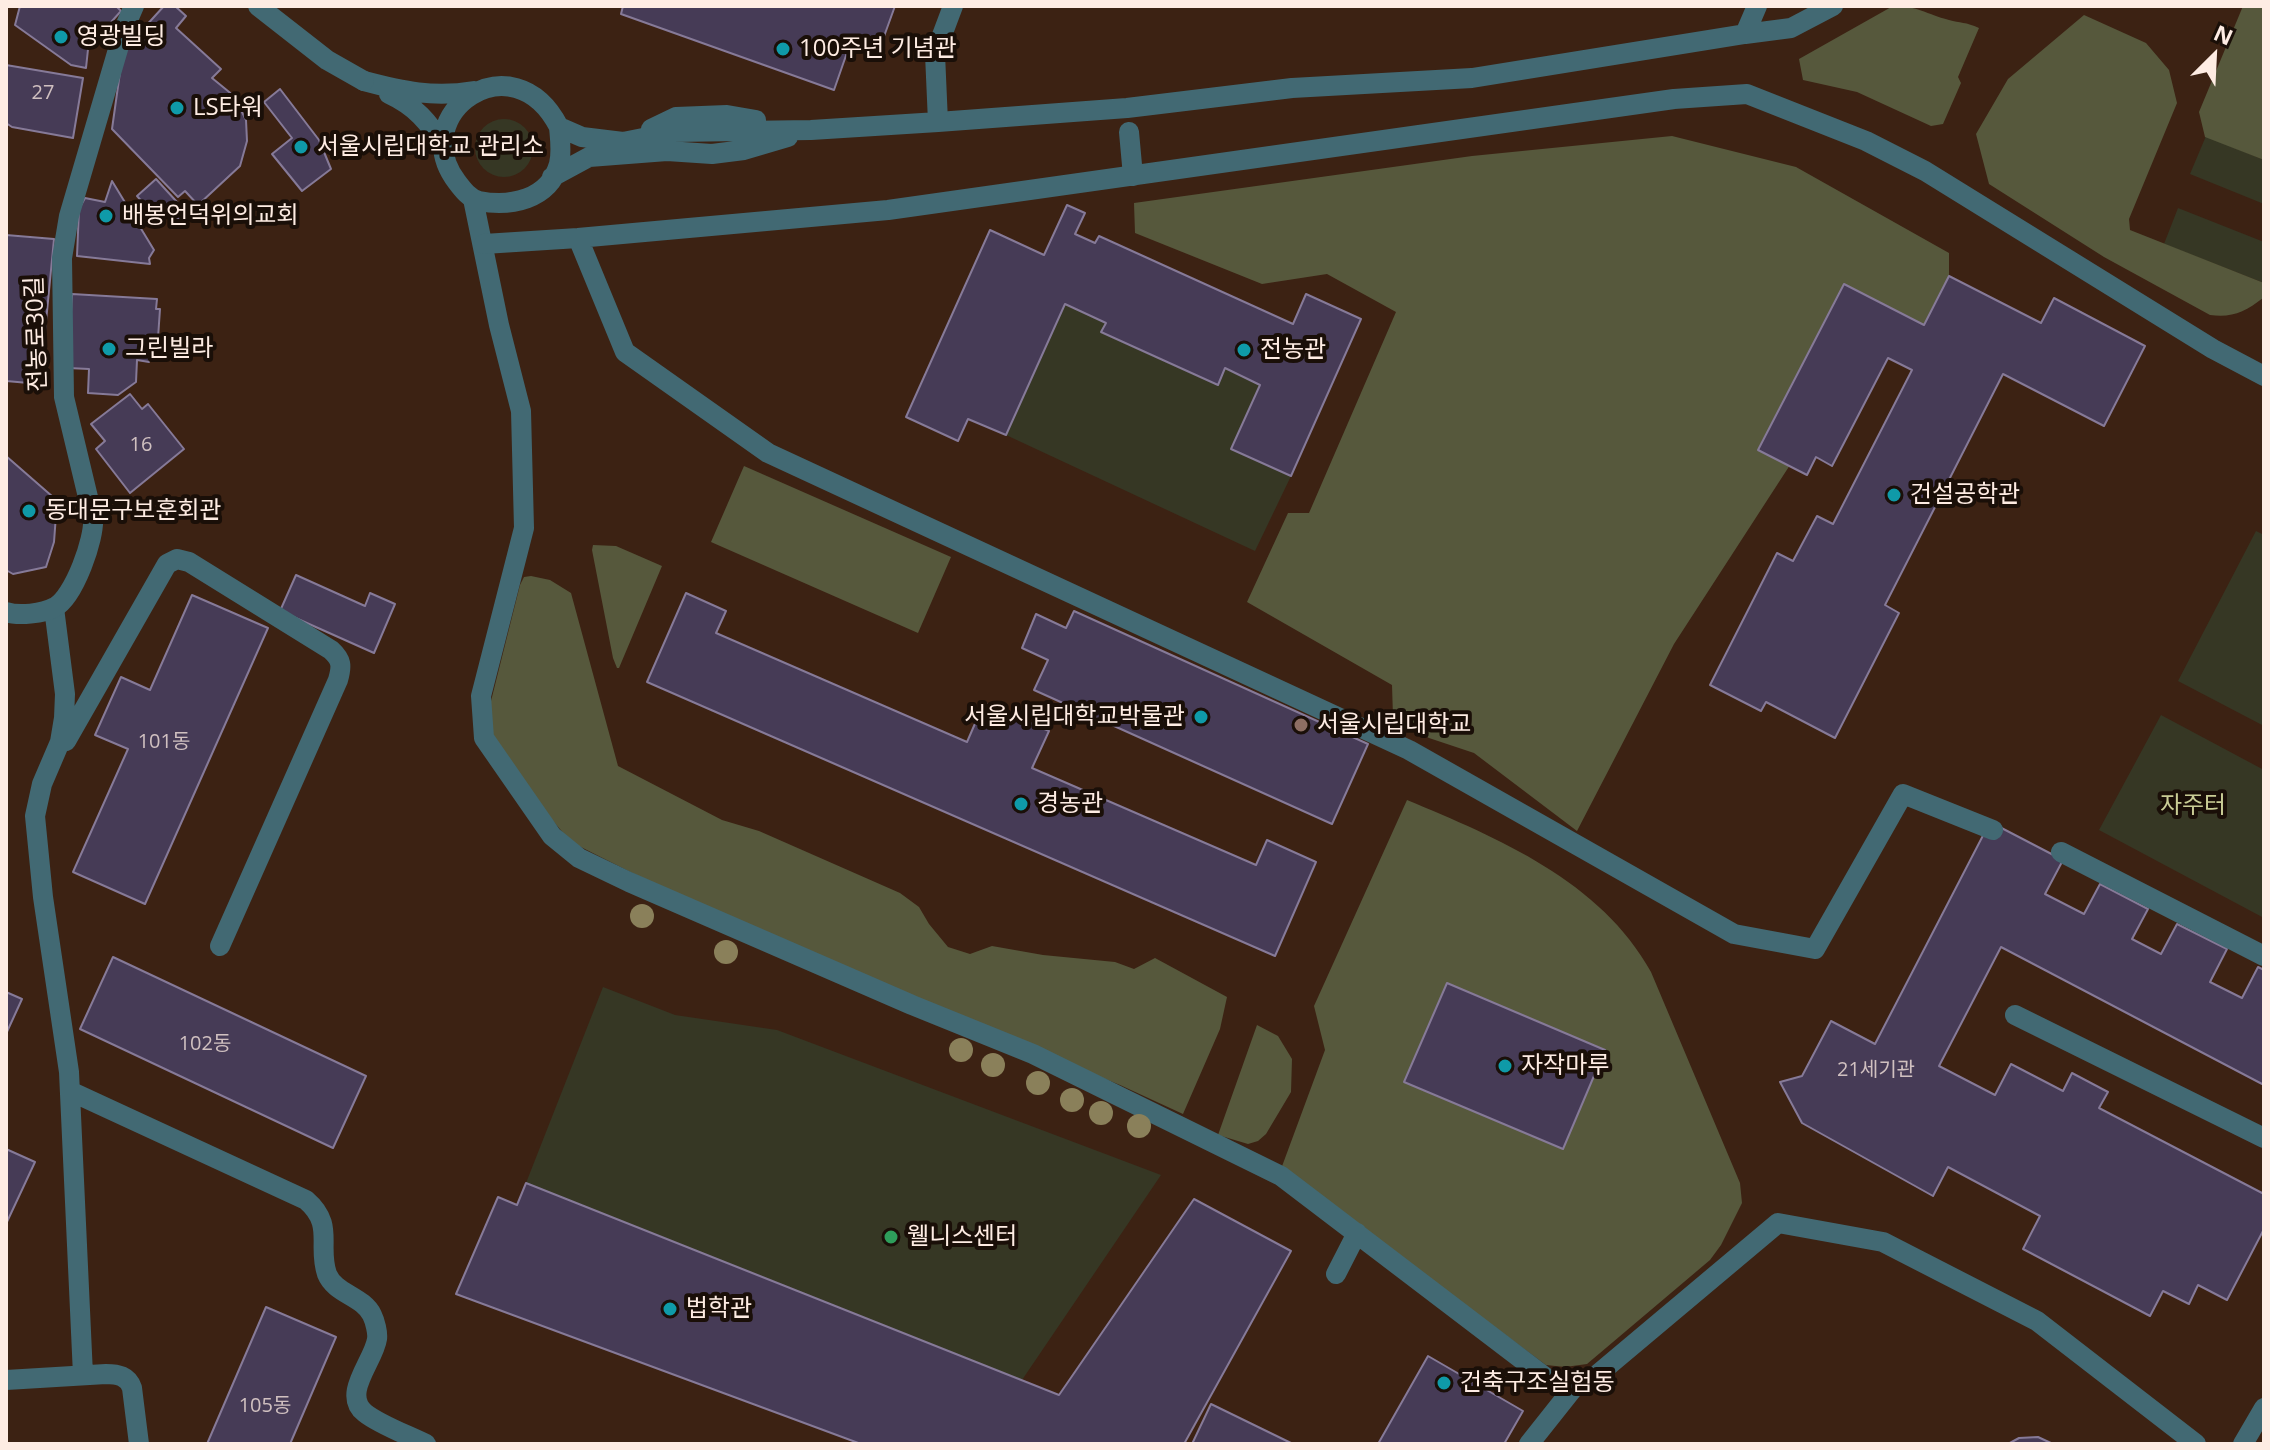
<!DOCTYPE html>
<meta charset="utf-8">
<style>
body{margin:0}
#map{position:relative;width:2270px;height:1450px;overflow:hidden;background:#3c2213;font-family:"Open Sans",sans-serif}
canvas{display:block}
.frame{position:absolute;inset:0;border:8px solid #feece3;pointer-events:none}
.north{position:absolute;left:2174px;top:16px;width:80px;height:80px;-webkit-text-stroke:6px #1a0f08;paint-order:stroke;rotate:24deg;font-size:22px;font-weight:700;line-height:32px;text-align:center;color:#feece3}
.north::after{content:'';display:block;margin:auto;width:28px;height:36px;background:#feece3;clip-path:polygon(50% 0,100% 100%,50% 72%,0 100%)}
</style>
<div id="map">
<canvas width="2270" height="1450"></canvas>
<div class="frame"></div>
<div class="north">N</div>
</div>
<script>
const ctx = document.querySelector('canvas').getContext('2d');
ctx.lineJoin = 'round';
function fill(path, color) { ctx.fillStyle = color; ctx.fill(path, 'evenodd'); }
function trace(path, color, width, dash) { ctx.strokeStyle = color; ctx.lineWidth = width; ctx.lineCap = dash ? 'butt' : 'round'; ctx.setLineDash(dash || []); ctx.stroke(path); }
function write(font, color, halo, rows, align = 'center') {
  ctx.font = font + ' "Open Sans","Noto Sans KR",sans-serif'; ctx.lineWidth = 8; ctx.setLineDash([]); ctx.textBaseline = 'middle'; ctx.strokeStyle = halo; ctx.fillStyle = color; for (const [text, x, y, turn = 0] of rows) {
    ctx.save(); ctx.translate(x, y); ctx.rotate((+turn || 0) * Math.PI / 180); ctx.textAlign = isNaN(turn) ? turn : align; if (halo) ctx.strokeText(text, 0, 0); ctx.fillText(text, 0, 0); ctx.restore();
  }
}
const green = new Path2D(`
 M475 148a29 29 0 1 1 58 0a29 29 0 1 1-58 0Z
 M2206 136 2264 160V204L2190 174Z
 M2178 208 2264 242V283L2164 244Z
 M1065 304 1106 323 1102 333 1217 385 1225 368 1260 385 1231 449 1291 476 1255 551 1006 435Z
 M2256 531 2264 535V726L2178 681Z
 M2161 715 2264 770V918L2099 830Z
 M603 987 675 1015 777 1030 1161 1175 1022 1380 526 1183Z`);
const forest = new Path2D(`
 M1893 6C1918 6 1926 14 1949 20 1960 23 1966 22 1979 28L1958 77 1961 83 1943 124 1931 126 1857 92 1803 80 1799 59Z
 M2243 6H2264V160L2205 137 2199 112Z
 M2084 15 2146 43 2169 70 2177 103 2129 219 2130 230 2264 283 2263 298C2245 312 2232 318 2210 315L2104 257 1989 184 1976 134 2008 79Z
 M1672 136 1796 167 1949 253V276L1924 325 1844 284 1759 449 1790 465 1674 644 1577 831 1474 753 1429 738 1393 717 1392 685 1247 602 1288 513H1309L1396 312 1327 274 1262 284 1135 233 1134 203 1472 156Z
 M744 466 951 557 918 633 711 542Z
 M593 545 616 546 662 566 619 668H617L613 658 592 550Z
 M531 576 550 580 571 593 618 766 722 820 759 831 900 893 919 907 929 924 948 947 970 954 992 946 1043 955 1115 962 1134 969 1155 958 1227 997 1220 1029 1183 1114 1120 1085 920 1004 678 896 571 842 507 767 492 736 488 713 520 585 524 577Z
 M1407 800C1498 838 1601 881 1651 972L1740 1183 1742 1203 1721 1245 1710 1260 1587 1364 1565 1367 1546 1365 1281 1169 1325 1050 1314 1006Z
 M1257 1025 1278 1036 1292 1059 1291 1092 1266 1134 1258 1141 1248 1144 1218 1135Z`);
const building = new Path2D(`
 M20 6H116L121 11 96 39 92 36 89 40 86 68 71 65 15 25Z
 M164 6H175L186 16 176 28 221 69 212 78 234 96 246 120 247 141 240 166 198 205 185 191 178 197 112 129 123 51Z
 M623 6H895L878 53 850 44 834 90 621 14Z
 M6 65 83 78 73 138 12 127 6 123Z
 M280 89 319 140 331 169 302 191 272 154 292 138 264 102Z
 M156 179 187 213 180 220 145 205 137 196Z
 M112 181 154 250 149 258 150 264 77 256 79 209 85 198 105 202Z
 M1067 205 1085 213 1075 234 1095 243 1099 236 1293 324 1306 294 1361 319 1291 476 1231 449 1260 385 1225 368 1218 385 1101 332 1106 323 1065 304 1006 435 968 419 958 441 906 417 990 230 1044 255Z
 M6 235 54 239 40 384 6 381Z
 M1949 276 2041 323 2054 298 2145 346 2104 426 2003 374 1885 605 1899 613 1835 738 1766 702 1761 711 1710 685 1777 553 1793 561 1817 516 1833 524 1912 370 1888 358 1832 466 1816 457 1807 475 1758 450 1844 284 1924 325Z
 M72 294 157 299 156 309H160L158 338H150L149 362 137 360 136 382 118 395 88 393 89 369 68 368Z
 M130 394 142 409 148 404 184 449 130 493 96 449 105 441 91 424Z
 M6 456 53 497 47 506 56 515 54 542 46 567 13 574 6 570Z
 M296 575 365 606 370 593 395 604 374 653 280 611Z
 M686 593 726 611 716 633 967 742 984 703 1049 731 1032 768 1256 865 1267 840 1316 862 1275 956 647 682Z
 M192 595 268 628 145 904 73 872 128 749 95 735 121 677 150 690Z
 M1074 611 1368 744 1332 824 1034 690 1048 660 1022 648 1036 614 1066 628Z
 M1990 822 2063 860 2045 894 2084 914 2100 884 2148 909 2132 939 2161 954 2177 924 2227 949 2210 982 2242 998 2258 967 2264 970V1085L2001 947 1939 1066 1995 1095 2011 1064 2063 1091 2072 1073 2108 1092 2099 1108 2264 1194V1229L2227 1300 2198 1285 2189 1304 2163 1291 2150 1316 2023 1249 2040 1216 1948 1167 1933 1196 1802 1123 1780 1082 1802 1076 1831 1021 1875 1044Z
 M113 957 366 1076 333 1148 80 1029Z
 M1447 983 1605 1050 1563 1149 1404 1082Z
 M6 992 22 999 6 1034Z
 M6 1149 35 1162 6 1224Z
 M526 1183 1059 1395 1194 1199 1291 1251 1184 1444H861L456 1294 498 1197 517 1205Z
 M266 1307 336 1337 290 1444H207Z
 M1428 1356 1523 1411 1504 1444H1378Z
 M1211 1404 1293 1444H1192Z
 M2038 1437 2053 1444H2008L2019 1438Z`);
const service = new Path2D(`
 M1745 34 1757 6
 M364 81C402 91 434 98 474 91
 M389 94C415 106 429 122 444 147
 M938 122 935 54 953 6
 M559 127C560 139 562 152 559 164 549 200 510 207 479 201 469 198 463 190 457 182 405 114 513 37 559 127L582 137 623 142 673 132 811 130 938 122 1127 108 1292 88 1472 78 1745 34 1791 28 1833 6
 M651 129 676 117 727 115 756 120
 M552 177 589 157 667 151 712 154 744 150 788 137
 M473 199 499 325 521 411 524 528 481 696 484 738 552 836 579 858 629 882 912 1005 1033 1054 1281 1176 1549 1380 1575 1386 1597 1375 1778 1223 1883 1242 2037 1321 2196 1444
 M54 608 65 694 64 718 60 742 42 784 35 816 43 897 69 1072 83 1375
 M66 741 167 564 177 559 189 562 331 650C342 660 342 666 338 680L220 946
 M70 1091 306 1200C335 1225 317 1245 327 1274 335 1294 363 1296 372 1315 375 1321 378 1333 377 1339 374 1361 341 1394 365 1413 380 1425 408 1435 426 1444
 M1336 1274 1357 1233
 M6 1380 106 1374C118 1374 128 1376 132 1388L139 1444
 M1529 1444 1575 1386`);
const pedestrian = new Path2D(`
 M1129 132 1133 176
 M578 238 625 352 768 453 1409 750 1734 934 1815 949 1903 794 1993 830
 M484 244 578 238 888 210 1674 99 1747 94 1866 141 1925 171 2213 349 2264 376
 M2061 852 2264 956
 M2015 1015 2264 1138
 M2243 1444 2264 1408`);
const minor = new Path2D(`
 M258 6 327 60 364 81
 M6 612C18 616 43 614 55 607 74 597 95 538 93 518L64 397 62 258 69 216 124 29 134 6`);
const trees = [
 [642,916],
 [726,952],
 [961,1050],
 [993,1065],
 [1038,1083],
 [1072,1100],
 [1101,1113],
 [1139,1126]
];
const markers = [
 [61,37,8,"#0f9aa8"],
 [783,49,8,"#0f9aa8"],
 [177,108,8,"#0f9aa8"],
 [301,147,8,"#0f9aa8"],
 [106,216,8,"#0f9aa8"],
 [109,349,8,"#0f9aa8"],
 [1244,350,8,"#0f9aa8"],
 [1894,495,8,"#0f9aa8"],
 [29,511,8,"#0f9aa8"],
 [1201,717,8,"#0f9aa8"],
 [1301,725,8,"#8d6e63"],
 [1021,804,8,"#0f9aa8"],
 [1505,1066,8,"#0f9aa8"],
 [891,1237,8,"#2e9e5b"],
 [670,1309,8,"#0f9aa8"],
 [1444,1383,8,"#0f9aa8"]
];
const numberNames = [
 ["27",43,93],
 ["16",141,445],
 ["101동",164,742],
 ["102동",205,1044],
 ["21세기관",1876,1070],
 ["105동",265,1406]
];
const poiNames = [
 ["영광빌딩",77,37],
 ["100주년 기념관",799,49],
 ["LS타워",193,108],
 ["서울시립대학교 관리소",317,147],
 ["배봉언덕위의교회",122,216],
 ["그린빌라",125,349],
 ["전농관",1260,350],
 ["건설공학관",1910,495],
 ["동대문구보훈회관",45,511],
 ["서울시립대학교박물관",1185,717,"right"],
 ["서울시립대학교",1317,725],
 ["경농관",1037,804],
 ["자작마루",1521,1066],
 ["웰니스센터",907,1237],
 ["법학관",686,1309],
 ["건축구조실험동",1460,1383]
];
const streetNames = [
 ["전농로30길",37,334,-92]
];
const parkNames = [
 ["자주터",2193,806]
];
fill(green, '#363724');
fill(forest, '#56583c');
fill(building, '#463b56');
trace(building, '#867a98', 2);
trace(service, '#426973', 20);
trace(pedestrian, '#426973', 20);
trace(minor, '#426973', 20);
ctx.fillStyle = '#8a805a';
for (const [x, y] of trees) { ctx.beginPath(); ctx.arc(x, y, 12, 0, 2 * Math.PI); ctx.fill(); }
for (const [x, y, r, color] of markers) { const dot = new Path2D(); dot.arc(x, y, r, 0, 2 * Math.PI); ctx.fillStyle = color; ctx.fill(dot); trace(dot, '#1a0f08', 3); }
write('20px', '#d0c0c0', null, numberNames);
write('24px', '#feece3', '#1a0f08', poiNames, 'left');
write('24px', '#feece3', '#1a0f08', streetNames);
write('24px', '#c9cc95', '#1a0f08', parkNames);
</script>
